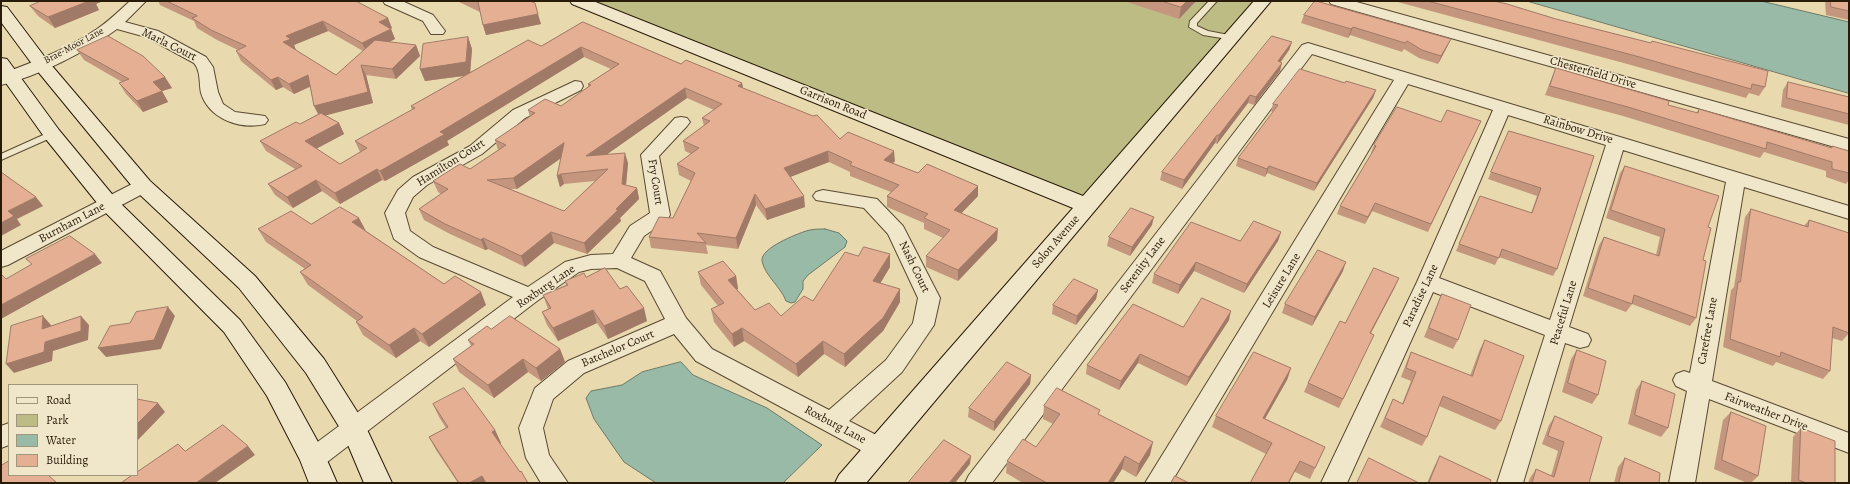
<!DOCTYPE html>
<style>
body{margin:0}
#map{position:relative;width:1850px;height:484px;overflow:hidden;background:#e8d9ae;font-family:Alegreya,serif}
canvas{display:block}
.frame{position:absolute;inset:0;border:2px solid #291b09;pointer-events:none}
.legend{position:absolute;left:8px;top:384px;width:130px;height:92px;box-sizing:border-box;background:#f0e6ca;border:1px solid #a0957d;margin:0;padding:5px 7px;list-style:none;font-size:12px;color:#291b09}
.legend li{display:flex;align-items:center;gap:8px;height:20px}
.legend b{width:20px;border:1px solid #a0957d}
</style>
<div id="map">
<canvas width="1850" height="484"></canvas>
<div class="frame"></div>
<ul class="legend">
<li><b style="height:5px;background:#f0e6ca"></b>Road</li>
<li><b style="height:11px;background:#bebc85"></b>Park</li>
<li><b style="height:11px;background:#98baa7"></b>Water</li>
<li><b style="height:11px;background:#e5af93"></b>Building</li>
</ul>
</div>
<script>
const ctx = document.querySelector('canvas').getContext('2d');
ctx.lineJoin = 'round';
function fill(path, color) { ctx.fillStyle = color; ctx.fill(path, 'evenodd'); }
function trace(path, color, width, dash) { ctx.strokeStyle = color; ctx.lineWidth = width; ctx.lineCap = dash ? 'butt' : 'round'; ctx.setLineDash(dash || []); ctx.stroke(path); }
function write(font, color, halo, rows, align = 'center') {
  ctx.font = font + ' Alegreya,serif'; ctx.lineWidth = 3; ctx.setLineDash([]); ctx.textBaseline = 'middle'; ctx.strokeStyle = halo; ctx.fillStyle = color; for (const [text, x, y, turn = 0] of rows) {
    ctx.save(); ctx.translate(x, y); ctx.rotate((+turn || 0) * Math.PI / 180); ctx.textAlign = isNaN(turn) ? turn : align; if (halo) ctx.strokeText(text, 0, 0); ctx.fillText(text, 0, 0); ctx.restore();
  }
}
const green = new Path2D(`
 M590 1H1254L1081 197Z`);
const water = new Path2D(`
 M1527 1H1761L1849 22V93Z
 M825 229 839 233 847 241 845 247 808 275 803 281V289L795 302 791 303 786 301C781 287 765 276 762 261 760 248 797 234 806 231 812 229 819 229 825 229Z
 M681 362 693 375 767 408 822 445 783 483H656L624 462 594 419 586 398 591 391 622 385 642 372Z`);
const lane = new Path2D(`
 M1209 1H1217L1197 23V26L1208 31 1234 36V40L1203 35 1189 27 1190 21Z
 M52 131 56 134 55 136 1 160V154Z`);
const street = new Path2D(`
 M130 1H146L125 22 158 31 206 57 213 67 218 92 223 104 235 112 265 116 268 120 265 124C240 130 209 119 201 93 199 84 201 71 194 63L146 37 117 29C86 52 38 76 1 85V74C34 62 68 49 97 29 109 21 119 11 130 1Z
 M383 1H402L433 15 445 31 443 34H431L423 21 385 4Z
 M1329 1H1353L1849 139V151L1331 4Z
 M1308 43 1849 206V219L1744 187 1712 381 1849 433V453L1709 399 1695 483H1669L1687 391 1676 386 1673 380 1676 374 1684 371 1690 373 1726 182 1623 150 1569 327 1588 334 1591 340 1588 346 1580 348 1565 343 1523 483H1497L1545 335 1433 292 1347 483H1321L1417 282 1493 110 1408 84 1171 483H1145L1394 80 1312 54 992 483H965L969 475 1302 45ZM1508 115 1606 145 1550 320 1439 278Z
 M575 81 581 82 583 86 581 90 525 118 482 154 427 185 413 197 405 213 410 231 433 247 528 287 565 262 591 255 613 254 630 226 650 213 641 155 675 118 681 117 687 118 690 122 687 126 659 156 670 215 667 220 644 236 631 258 660 271 686 318 712 349 829 410 886 360 913 323 918 298 888 234 864 208 816 200 813 196 816 192 823 190 877 199 903 226 940 298 934 325 902 372 849 421 888 441 891 448 888 455 879 458 870 455 696 361 674 334 584 373 553 399 543 428 549 455 568 483H541L526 458 519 428 535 388 568 361 665 319 645 281 617 268 591 269 579 272 537 301 322 466 313 469 304 466 301 459 304 452 513 297 419 257 394 239 385 213 398 190 413 177 470 146 513 110Z
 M143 180 150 182 152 186 150 190 8 265 1 267V251L136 182Z
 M9 423V445L1 448V426Z`);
const secondary = new Path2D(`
 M570 1H593L1083 196 1254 1H1271L866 483H835L839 475 1073 208 572 4Z
 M1 6 7 7 47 60 150 181 255 276 324 359 363 421 392 483H364L343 433 306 373 239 288 136 191 35 68 1 22Z
 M1 58 7 59 59 130 116 199 240 320 285 382 323 451 337 483H309L300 460 267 396 224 332 102 209 45 138 1 76Z`);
const wall = new Path2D(`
 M39 1H103L96 4 99 10 55 28 38 16 30 6 40 2Z
 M158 1H356L392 28 391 29 395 39 389 42 416 45 420 56 396 79 366 75 373 103 325 115 339 123 344 134 316 149 340 164 360 152 355 141 412 110 411 106 464 76 425 81 420 69 468 37 472 49 470 72 541 46 583 22 681 64 742 83 743 88 840 139 895 161 893 163 978 196 961 213 997 240 958 281 926 267V256L943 238 924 229V223L887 207V196L891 192 850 176V172L829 162 790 177 805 207 767 220 756 205 738 249 706 245 708 254 651 248 649 237 673 218 691 181 679 175 677 164 691 154 685 151 683 141 704 126 702 118 714 110 687 98 607 154 628 163 626 185 637 188 639 199 620 218 621 221 587 254 554 243 525 267 488 249 485 250 450 234 424 220 419 209 441 194 438 192 433 181 470 169 498 150 495 140 530 117 528 110 561 106 588 87V84L611 69 584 57 447 141 449 145 385 181 382 180 340 204 322 191 293 208 275 195 268 184 295 169 266 151 260 141 300 124 318 114 314 106 310 87 294 94 283 87 276 90 241 61 236 51 238 50 217 40 197 28 194 21 160 5ZM328 31 363 51 336 75 295 50H296L294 45ZM561 158 557 176 560 187 564 184 595 181 564 211 510 189H517Z
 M457 1H530L541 24 486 35 483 25 480 12Z
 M1124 1H1196L1179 19Z
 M1394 1H1494L1556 19 1651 43 1652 41 1765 87 1759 96 1749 93 1746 98 1631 65Z
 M1825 1H1849V20L1826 15Z
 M1304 15 1451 39 1447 47 1438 64 1419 58 1404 49 1402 52 1350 35 1348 38 1301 23Z
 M1292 42 1289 50 1281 62 1280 71 1254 105 1248 103 1217 144 1215 143 1182 189 1160 180 1162 172Z
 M77 50 172 88 162 91 168 102 143 112 126 94 119 83 122 82 84 60Z
 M1556 68 1668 105 1696 113 1699 109 1831 148 1832 146 1849 151V180L1846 184 1826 177V171L1764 152 1760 158 1623 116 1545 95 1552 77Z
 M1788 82 1849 97V125L1781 107 1783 90Z
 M1345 83 1376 90 1373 98 1314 191 1267 173 1265 177 1236 166 1238 158 1273 112 1271 111 1273 104Z
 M1481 121 1428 232 1372 211 1365 224 1337 214 1340 206 1372 153H1371L1374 145 1441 122Z
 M1509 131 1594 156 1557 269 1553 276 1499 257 1495 265 1456 251 1480 196 1531 213 1537 196 1488 179Z
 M1625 166 1708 227 1703 260 1696 318 1690 326 1632 304 1626 312 1583 296 1599 245 1604 237 1656 255 1660 237 1606 218 1620 173Z
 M1751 209 1804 226 1809 220 1849 233V333L1842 341 1832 338 1830 371 1823 379 1776 362 1773 366 1723 347 1731 290 1734 287 1745 217Z
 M311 224 366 231 444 284 486 305 429 347 420 341 396 358 363 335 356 322 357 321 308 285 300 272 305 269 266 242 258 229Z
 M1152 225 1130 256 1107 246 1109 237Z
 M1281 232 1278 241 1244 293 1194 271 1178 294 1152 283 1154 274 1240 241Z
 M890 267 880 283 900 302 883 331 845 367 824 354 798 377 744 341 734 347 714 322 711 309 718 306 701 285 698 272 736 276 738 289H737L755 310 781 316Z
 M1343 271 1312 326 1282 313 1285 304Z
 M586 277 620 289 647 321 608 339 597 323 558 341 547 325 542 312 548 309 543 295 566 285 565 281Z
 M1395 287 1371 333 1374 335 1339 408 1304 392 1308 383 1345 323Z
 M1098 290 1096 299 1076 325 1052 314 1053 305Z
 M1442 294 1458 340 1453 349 1424 337 1438 303Z
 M1229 320 1186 386 1138 363 1119 390 1086 374 1087 365 1183 327Z
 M491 329 560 349 565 362 541 381 528 372 494 398 459 372 453 359 471 346 468 340Z
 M1485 340 1501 421 1495 430 1439 406 1427 437 1422 446 1380 427 1393 399 1402 404 1411 381 1401 377 1407 361 1411 352 1470 376 1480 349Z
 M1577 350 1598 395 1592 404 1562 392 1571 359Z
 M1291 368 1287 380 1265 419 1325 447 1310 479 1295 472 1266 454 1212 427 1216 416Z
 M1031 375 1030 384 994 431 968 417 969 408Z
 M1642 381 1668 428 1661 437 1628 424 1636 390Z
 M433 404 495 430 501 443 500 444 528 483H458L436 450 429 437 446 428 439 417Z
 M1044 406 1099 415 1150 455 1136 477 1122 469 1113 483H1023L1006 473 1007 461 1036 447 1053 424 1043 419Z
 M1731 412 1758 476 1751 483H1747L1714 469 1723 420Z
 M1555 416 1589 483H1528L1530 478 1536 469 1551 476 1558 451 1542 444 1549 425Z
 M1801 428 1835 483H1791L1793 437Z
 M1440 456 1490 483H1427L1434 467Z
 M1625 458 1659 483H1614L1618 467Z`);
const shadedWall = new Path2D(`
 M89 1H103L96 4 99 10 55 28 48 17Z
 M1187 1H1196L1179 19 1181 7Z
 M538 14 541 24 486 35 483 25Z
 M388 18 392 28 383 32 379 22Z
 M323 21 328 31 294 45 296 50 288 53 283 42 286 36Z
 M1353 27 1350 35 1348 38 1351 29Z
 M391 29 395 39 367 53 362 43Z
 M468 37 472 49 470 75 425 81 420 69Z
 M1451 39 1447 47 1438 64 1441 56Z
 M1292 42 1289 50 1275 69 1278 61Z
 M416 45 420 56 396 79 392 69Z
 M581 47 584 57 447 141 449 145 385 181 380 171 440 132Z
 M1282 63 1280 71 1254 105 1256 97Z
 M361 65 366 75 373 103 320 117 314 106Z
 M308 75 313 85 294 94 289 84Z
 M165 77 172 88 162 91 168 102 143 112 137 101 153 82Z
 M278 77 283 87 276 90 271 80Z
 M742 83 744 94 738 86Z
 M685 88 687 98 589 167 586 156Z
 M1376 90 1373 98 1314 191 1317 183Z
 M1250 95 1248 103 1217 144 1219 135Z
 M339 123 344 134 310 152 305 141Z
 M1217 135 1215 143 1182 189 1184 180Z
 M564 143 567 154 517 189 513 178Z
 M828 151 829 162 785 179 784 168Z
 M894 151 895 161 885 171 884 160Z
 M625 153 628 163 625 195 622 184Z
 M1269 166 1267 173 1265 177 1267 169Z
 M377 169 382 180 340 204 335 193Z
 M561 174 564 184 560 187 557 176Z
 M316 180 322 191 293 208 287 197Z
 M978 186V196L954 221V210Z
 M637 188 639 199 620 218 621 221 587 254 584 243 616 209Z
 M755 194 756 205 738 249 736 238Z
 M804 196 805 207 767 220 765 209Z
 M36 197 43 206 17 219 21 225 1 236V223L8 211Z
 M1375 203 1372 211 1365 224 1368 217Z
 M1154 217 1152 225 1130 256 1132 247Z
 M359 218 366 231 352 222Z
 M998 229 997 240 958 281V270Z
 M551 232 554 243 525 267 521 256Z
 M1281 232 1278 241 1244 293 1247 284Z
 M483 238 488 249 485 250 481 240Z
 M95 254 102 263 1 319V305Z
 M890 254V267L874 294 873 281Z
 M1196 262 1194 271 1178 294 1180 285Z
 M1346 262 1343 271 1312 326 1315 317Z
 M736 276 738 289 730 292 728 280Z
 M1399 278 1395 287 1366 342 1370 333Z
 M900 289V302L883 331 845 367 844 354Z
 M1098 290 1096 299 1076 325 1077 316Z
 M481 292 486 305 429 347 422 334Z
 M168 307 175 316 161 349 106 357 98 348Z
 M644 308 647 321 608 339 604 326Z
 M593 310 597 323 558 341 553 328Z
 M1231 311 1229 320 1186 386 1189 377Z
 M43 316 51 325 49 338 42 329Z
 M81 316 89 325 88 340 53 351 52 361 14 373 6 364 45 342Z
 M414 328 420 341 396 358 389 345Z
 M742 328 744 341 734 347 732 334Z
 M823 341 824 354 798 377 796 364Z
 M560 349 565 362 541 381 536 368Z
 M1140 354 1138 363 1119 390 1121 381Z
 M523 359 528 372 494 398 488 385Z
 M1291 368 1287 380 1259 429 1263 418Z
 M1031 375 1030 384 994 431V422Z
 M158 403 165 412 137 441V424Z
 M495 430 501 443 498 445 492 432Z
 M1153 442 1150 455 1136 477 1139 464Z
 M248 446 255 455 215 483H196Z
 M971 456 970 464 955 483H949Z
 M1125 456 1122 469 1113 483H1108Z
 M1300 461 1289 483H1288Z
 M482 476 486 483H469Z`);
const building = new Path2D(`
 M41 1H89L48 17 30 6Z
 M167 1H356L388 18 379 22 391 29 362 43 323 21 286 36 291 39 283 42 336 75 375 40 416 45 392 69 361 65 368 92 314 106 308 75 289 84 278 77 271 80 236 51 246 46 211 30 192 18 197 16Z
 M475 1H530L535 3 538 14 483 25 478 2Z
 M1162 1H1187L1181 7Z
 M1315 1H1316L1451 39 1441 56 1422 50 1407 41 1405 43 1353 27 1351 29 1304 15Z
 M1428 1H1494L1507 4 1556 19 1651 43 1652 41 1768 71 1765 87 1752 84 1751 89 1636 56Z
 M1831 1H1849V11L1831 7Z
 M583 22 681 64 686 60 742 83 738 86 813 116 817 115 840 139 848 132 894 151 884 160 918 173 927 164 978 186 954 210 998 229 958 270 926 256 950 230 924 218 928 214 887 196 899 185 850 165 852 162 828 151 784 168 804 196 765 209 755 194 736 238 697 233 706 243 649 237 659 217 673 218 695 173 677 164 699 148 683 141 710 121 702 118 722 104 685 88 586 156 625 153 622 184 637 188 616 209 618 210 584 243 551 232 521 256 483 238 481 240 445 224 419 209 448 189 433 181 460 164 470 169 506 145 495 140 535 113 528 110 545 99 561 106 591 85 588 84 619 64 581 47 440 132 445 134 380 171 377 169 335 193 316 180 287 197 268 184 302 166 260 141 296 122 300 124 321 113 339 123 305 141 340 164 367 148 355 141 415 108 411 106 528 40 541 46ZM564 143 557 176 561 174 608 169 564 211 487 180 513 178Z
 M108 36 143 56 165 77 153 82 162 91 137 101 119 83 129 79 77 50Z
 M1272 36 1292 42 1278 61 1282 63 1256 97 1250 95 1219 135H1217L1184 180 1162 172Z
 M468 37 466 62 420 69 423 44Z
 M1556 68 1669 101 1668 105 1698 113 1699 109 1832 148V146L1849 151V173L1832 169V162L1767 142 1766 149 1628 107 1550 86Z
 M1300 69 1345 83 1346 81 1376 90 1317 183 1269 166 1267 169 1238 158 1278 105 1273 104Z
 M1788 82 1849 97V114L1787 98Z
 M1397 107 1441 122 1447 110 1481 121 1431 224 1375 203 1368 217 1340 206 1376 146 1374 145Z
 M1509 131 1594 156 1557 269 1502 249 1499 258 1459 244 1480 196 1532 213 1541 188 1491 172Z
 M1625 166 1719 196 1708 227 1711 228 1703 260 1706 261 1696 318 1634 295 1632 304 1588 288 1604 237 1659 256 1665 229 1611 210Z
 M1 172 36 197 8 211 14 216 1 223Z
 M340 207 359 218 352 222 444 284 455 276 481 292 422 334 414 328 389 345 356 322 363 317 300 272 311 265 258 229 291 211 311 224Z
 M1131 208 1154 217 1132 247 1109 237Z
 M1751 209 1808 227 1809 220 1849 233V333L1833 327 1830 371 1781 352 1780 357 1730 339 1738 282H1740Z
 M1254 221 1281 232 1247 284 1196 262 1180 285 1154 274 1191 222 1240 241Z
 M70 236 95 254 1 305V274L6 279 32 264 26 259Z
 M864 247 890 254 873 281 900 289 883 318 844 354 823 341 796 364 742 328 732 334 711 309 724 303 698 272 723 261 736 276 728 280 755 310 769 303 781 316 804 296 813 301 845 252 858 256Z
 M1318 250 1346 262 1315 317 1285 304Z
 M605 268 620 289 627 286 644 308 604 326 593 310 553 328 542 312 551 308 543 295 568 285 565 281 584 273 586 277Z
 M1374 268 1399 278 1370 333 1374 335 1343 399 1308 383 1340 321 1345 323Z
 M1074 279 1098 290 1077 316 1053 305Z
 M1442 294 1471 305 1458 340 1429 328Z
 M1202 298 1231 311 1189 377 1140 354 1121 381 1087 365 1133 304 1183 327Z
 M168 307 154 340 98 348 110 326 130 323 136 312Z
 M43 316 42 329 81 316V331L45 342 44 352 6 364 11 326Z
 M510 316 560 349 536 368 523 359 488 385 453 359 474 344 468 340 487 326 491 329Z
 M1485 340 1524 356 1501 421 1443 396 1427 437 1385 418 1393 399 1403 404 1416 372 1406 368 1411 352 1472 376Z
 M1577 350 1606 361 1598 395 1568 383Z
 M1254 352 1291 368 1263 418 1325 447 1315 468 1300 461 1288 483H1250L1272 443 1216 416Z
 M1007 362 1031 375 994 422 969 408Z
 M1642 381 1675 394 1668 428 1635 415Z
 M464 388 495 430 492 432 520 472 521 471 528 483H486L482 476 469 483H459L429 437 448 427 433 404Z
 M1057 388 1100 410 1098 414 1153 442 1139 464 1125 456 1108 483H1047L1007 461 1023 439 1036 447 1060 414 1044 406Z
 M137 399 158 403 137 424Z
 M1731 412 1766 426 1758 476 1722 460Z
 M1555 416 1602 437 1589 483H1532L1536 469 1554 477 1564 442 1548 436Z
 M223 425 248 446 196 483H121L132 475H137V472L178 444 185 451Z
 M1801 428 1835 441V483H1806L1799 480Z
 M944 440 971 456 949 483H908Z
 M1440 456 1491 480 1490 483H1429Z
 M1369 458 1419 483H1357Z
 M1625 458 1660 473 1659 483H1619Z
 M9 461V475H48L56 482 54 483H1V466Z
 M1175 476 1189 483H1171Z`);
const farStreetnames = [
 ["Brae-Moor Lane",74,46,-28]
];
const streetNames = [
 ["Marla Court",169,45,26],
 ["Chesterfield Drive",1593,73,16],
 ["Garrison Road",833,103,22],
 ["Rainbow Drive",1578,130,17],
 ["Hamilton Court",451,163,-32],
 ["Fry Court",655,182,81],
 ["Burnham Lane",72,223,-28],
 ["Solon Avenue",1056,242,-49],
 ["Serenity Lane",1143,265,-53],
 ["Nash Court",914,267,64],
 ["Leisure Lane",1282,281,-59],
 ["Roxburg Lane",546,287,-34],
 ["Paradise Lane",1421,296,-65],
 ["Peaceful Lane",1564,313,-73],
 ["Carefree Lane",1708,331,-80],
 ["Batchelor Court",618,349,-23],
 ["Fairweather Drive",1766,412,21],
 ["Roxburg Lane",835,425,28]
];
fill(green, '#bebc85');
fill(water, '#98baa7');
trace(water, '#6c7a68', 1);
trace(lane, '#594a32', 2);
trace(street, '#594a32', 2);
trace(secondary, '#291b09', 2);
fill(lane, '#f0e6ca');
fill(street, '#f0e6ca');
fill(secondary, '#f0e6ca');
fill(wall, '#c5967e');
fill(shadedWall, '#a07a67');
fill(building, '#e5af93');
trace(building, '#a07a67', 1);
write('10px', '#291b09', '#f0e6ca', farStreetnames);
write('12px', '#291b09', '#f0e6ca', streetNames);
</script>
